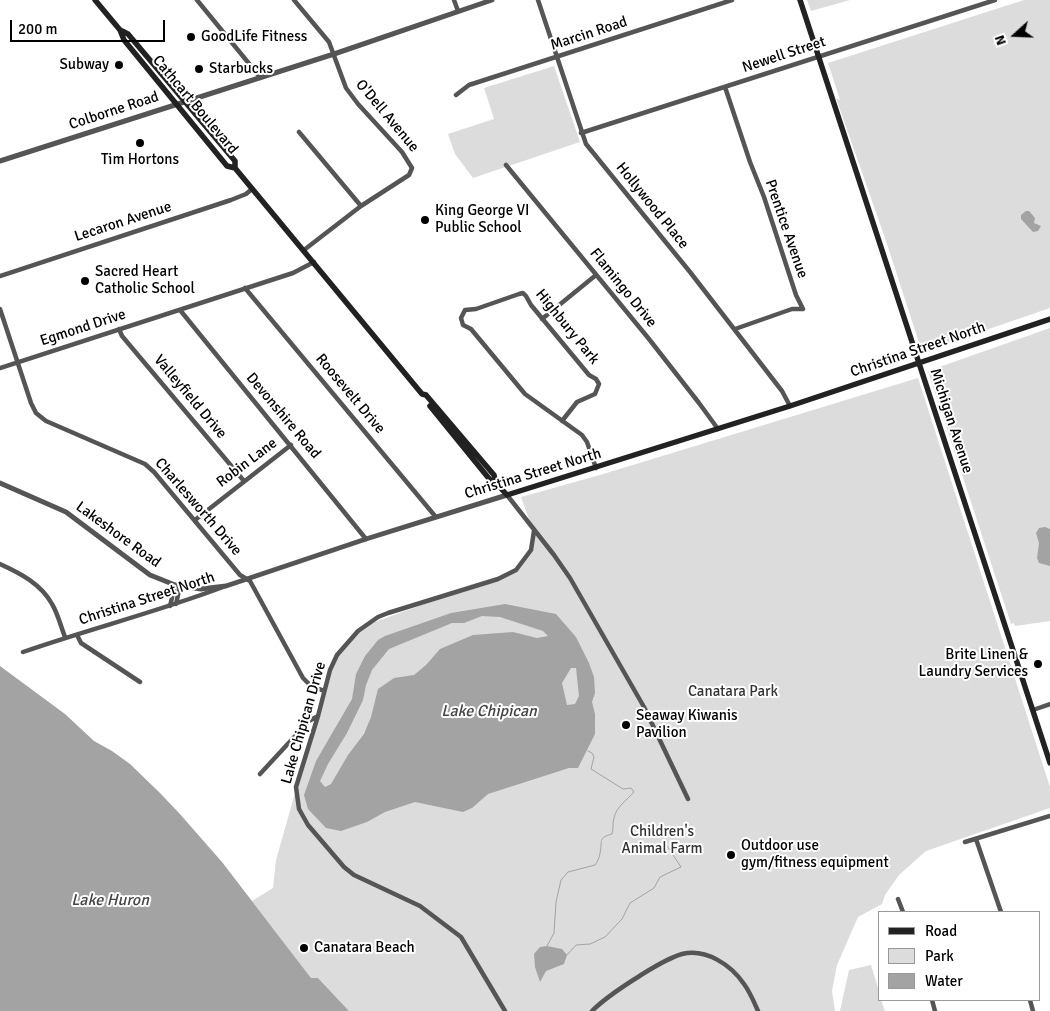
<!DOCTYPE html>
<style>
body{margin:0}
#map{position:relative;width:1050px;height:1011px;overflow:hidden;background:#fff;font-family:Signika,sans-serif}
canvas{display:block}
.legend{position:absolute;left:878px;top:911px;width:162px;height:90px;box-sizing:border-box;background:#fff;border:1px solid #999;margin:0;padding:6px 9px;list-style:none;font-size:15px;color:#000}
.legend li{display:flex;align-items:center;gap:10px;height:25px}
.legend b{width:25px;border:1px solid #999}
.north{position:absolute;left:990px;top:10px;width:50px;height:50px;-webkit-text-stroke:4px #fff;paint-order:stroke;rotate:250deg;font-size:14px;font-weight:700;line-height:20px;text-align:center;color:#000}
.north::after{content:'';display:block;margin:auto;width:18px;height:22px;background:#000;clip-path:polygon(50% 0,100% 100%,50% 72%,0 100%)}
.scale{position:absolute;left:10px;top:20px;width:155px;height:22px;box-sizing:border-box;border:2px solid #000;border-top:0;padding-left:6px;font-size:15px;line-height:18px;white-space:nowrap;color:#000;-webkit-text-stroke:4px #fff;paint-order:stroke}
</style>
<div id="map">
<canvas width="1050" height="1011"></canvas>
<ul class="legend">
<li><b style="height:6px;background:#222"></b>Road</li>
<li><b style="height:14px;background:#dcdcdc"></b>Park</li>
<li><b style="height:14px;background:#a3a3a3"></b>Water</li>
</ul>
<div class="north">N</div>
<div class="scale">200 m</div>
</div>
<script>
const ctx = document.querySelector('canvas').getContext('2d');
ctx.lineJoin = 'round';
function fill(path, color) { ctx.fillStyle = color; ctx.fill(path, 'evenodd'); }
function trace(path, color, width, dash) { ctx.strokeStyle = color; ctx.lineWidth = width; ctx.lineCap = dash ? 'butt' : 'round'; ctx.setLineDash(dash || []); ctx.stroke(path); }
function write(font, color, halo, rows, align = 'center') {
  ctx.font = font + ' Signika,sans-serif'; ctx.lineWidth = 4; ctx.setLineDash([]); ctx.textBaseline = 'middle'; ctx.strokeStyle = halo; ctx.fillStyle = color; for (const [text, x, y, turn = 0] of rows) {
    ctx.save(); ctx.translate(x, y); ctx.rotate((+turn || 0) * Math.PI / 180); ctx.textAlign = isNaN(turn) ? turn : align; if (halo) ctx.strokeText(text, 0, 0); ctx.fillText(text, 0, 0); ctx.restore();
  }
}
const green = new Path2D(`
 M807 0H850L811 11Z
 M1024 0H1050V308L922 352 887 244 836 98 840 100 828 63Z
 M554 66 580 142 473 178 455 154 448 134 494 119 484 88Z
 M1050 328V621L1015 626 1014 623 1011 624 928 371Z
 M918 378 1050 787V808L926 851 899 875 885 895 882 904 858 917 837 965 832 991 835 1011H349L318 978H311L252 901 273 888 276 860 330 670 345 645 369 624 497 578 515 569 530 549 532 528 521 497 600 475Z
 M871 965 879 991V1000H881L885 1011H840L849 970Z`);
const water = new Path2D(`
 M1026 211H1029L1035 218 1034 223 1041 226 1038 231 1033 232 1021 219V215Z
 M1045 527 1050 529V566L1039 563 1037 558 1039 543 1036 533 1039 528Z
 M505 604 556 614 576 637 589 663 594 677 595 693 592 702 595 714V734L578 768H569L488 794 472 808 463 812 415 802 385 812 367 822 341 831 326 828 308 809 304 795 316 761 352 699 356 674 365 656 378 640 385 636 451 613ZM482 616 500 617 543 631 548 636 537 638 513 632 473 635 440 649 426 665 414 675 394 678 378 689 371 717 364 734 348 755 331 784 325 787 320 781 328 764 347 733 363 700 366 685 372 670 389 649 452 623H464ZM571 668H576L579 696 575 704 567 705 562 683Z
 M0 666 65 714 94 741 112 751 130 764 159 792 179 813 222 862 311 978H318L349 1011H0Z
 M547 946 562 949 567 955 564 964 546 971 540 982 535 967 534 954 540 947Z`);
const stream = new Path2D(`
 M547 946 554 933 556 902 561 880 568 872 595 865C597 862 600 857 600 853 603 841 597 838 612 834 614 828 612 824 614 818 616 807 627 800 634 792L631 788 623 789 591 769 594 757 592 753 588 751
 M567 955 576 945 590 944 605 937 622 919 630 903 654 888 660 877 681 867 665 843`);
const minor = new Path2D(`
 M197 0 260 77
 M294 0 329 42 346 88 358 104 402 152 412 168 409 175 361 206 304 250
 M454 0 458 11
 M538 0 586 144 690 272 782 391 790 406
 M725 87 750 162 764 197 796 295 803 309H792L735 329
 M456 95 469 85 732 0
 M299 132 361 206
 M581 133 995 0
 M506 165 649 339 699 403 718 429
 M0 276 231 200 246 194 252 189
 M245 288 435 516
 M0 309 31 403 36 413 46 421 145 464 154 472 240 575 250 581 303 678 310 685 324 691
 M180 310 366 539
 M542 319 596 275
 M119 329 122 336 244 481
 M0 368 293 273 314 262
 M562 421 577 402 595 394 599 384 596 379 589 375 531 305 526 296 523 293 519 294 476 309 465 310 461 318 463 325 471 329 525 394 582 435 587 442 596 468
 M507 495 554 555 570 578 644 707 688 799
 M195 520 291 445
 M0 564C20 573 41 584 52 604 58 614 61 627 65 637
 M176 604 180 586
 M170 606 175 585
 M77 635 81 643 140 682
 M23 652C89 629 157 612 223 587
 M1033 710 1050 704
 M260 774 309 721 318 716
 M976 839 1001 912
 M965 842 1050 816
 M898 899 903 912
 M932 1000 935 1011
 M1030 1000 1033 1011
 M505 1011 461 937 420 906 354 875 344 867 308 825 299 809 296 787 318 716 330 670 337 655 358 631 378 617 388 613 498 579 516 570 531 550 534 531
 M592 1011C607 996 624 986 641 975 654 967 668 958 682 954 706 948 731 965 744 984 750 992 754 1002 758 1011`);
const tertiary = new Path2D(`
 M0 161 334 54 492 0
 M0 483 66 512 150 575 175 585 201 589 226 586 366 539 507 495`);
const secondary = new Path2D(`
 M95 0 120 30 124 40 227 166 235 168
 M800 0 1050 763
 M120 30 128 34 235 161V168
 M235 168 422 394 426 395 494 475 496 483 507 495 790 406 1050 319
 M430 406 491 481 496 483`);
const markers = [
 [191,37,5,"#000"],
 [119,65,5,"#000"],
 [199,69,5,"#000"],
 [140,143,5,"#000"],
 [425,220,5,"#000"],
 [85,281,5,"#000"],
 [1038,664,5,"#000"],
 [626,725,5,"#000"],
 [731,855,5,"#000"],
 [304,948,5,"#000"]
];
const streetNames = [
 ["Marcin Road",589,34,-18],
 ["Newell Street",784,55,-18],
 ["Cathcart Boulevard",195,105,50],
 ["Colborne Road",114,111,-18],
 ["O'Dell Avenue",387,116,50],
 ["Hollywood Place",652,206,51],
 ["Lecaron Avenue",123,222,-18],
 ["Prentice Avenue",786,229,71],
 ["Flamingo Drive",623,288,51],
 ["Highbury Park",567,327,51],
 ["Egmond Drive",83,328,-18],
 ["Christina Street North",918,350,-19],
 ["Roosevelt Drive",350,394,50],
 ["Valleyfield Drive",190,397,50],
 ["Devonshire Road",283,416,50],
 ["Michigan Avenue",951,421,72],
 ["Robin Lane",247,463,-37],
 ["Christina Street North",533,474,-17],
 ["Charlesworth Drive",198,507,49],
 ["Lakeshore Road",118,535,36],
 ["Christina Street North",147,599,-18],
 ["Lake Chipican Drive",304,723,-74]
];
const poiNames = [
 ["GoodLife Fitness",201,37],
 ["Subway",109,65,"right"],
 ["Starbucks",209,69],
 ["Tim Hortons",140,160,"center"],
 ["King George VI",435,211],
 ["Public School",435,228],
 ["Sacred Heart",95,272],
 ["Catholic School",95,289],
 ["Brite Linen &",1028,655,"right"],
 ["Laundry Services",1028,672,"right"],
 ["Seaway Kiwanis",636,716],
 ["Pavilion",636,733],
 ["Outdoor use",741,846],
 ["gym/fitness equipment",741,863],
 ["Canatara Beach",314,948]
];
const parkNames = [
 ["Canatara Park",733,692],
 ["Children's",662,832],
 ["Animal Farm",662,849]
];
const waterNames = [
 ["Lake Chipican",489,712],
 ["Lake Huron",110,901]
];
fill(green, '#dcdcdc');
fill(water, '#a3a3a3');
trace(stream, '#a3a3a3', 1);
trace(minor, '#555', 4.5);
trace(tertiary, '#555', 5);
trace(secondary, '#222', 5.5);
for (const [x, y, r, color] of markers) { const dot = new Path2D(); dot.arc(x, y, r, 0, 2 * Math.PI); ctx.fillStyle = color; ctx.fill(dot); trace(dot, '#fff', 2); }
write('15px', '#000', '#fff', streetNames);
write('15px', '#000', '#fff', poiNames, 'left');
write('15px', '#333', '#fff', parkNames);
write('italic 16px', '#444', '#fff', waterNames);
</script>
